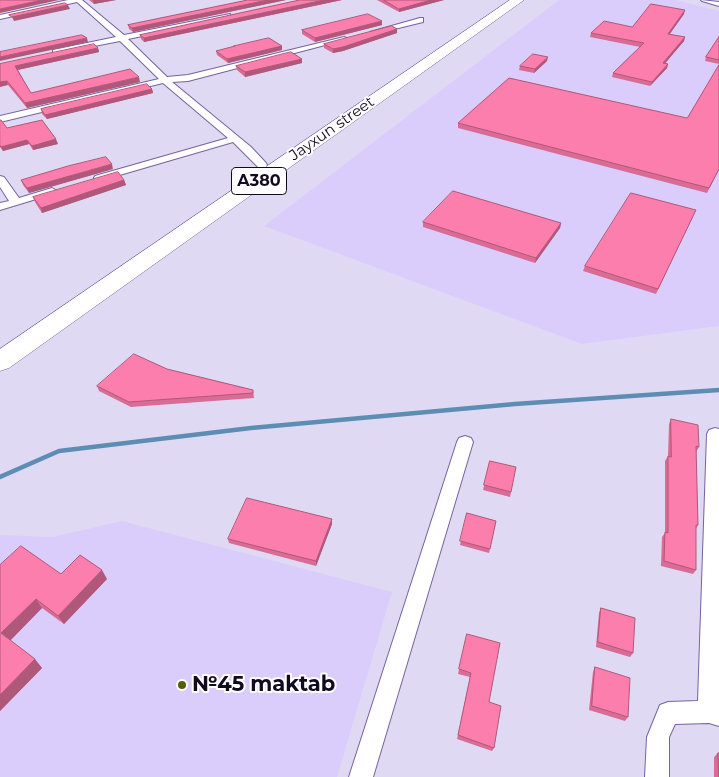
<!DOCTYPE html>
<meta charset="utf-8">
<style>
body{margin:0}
canvas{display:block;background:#e0d9f4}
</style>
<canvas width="719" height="777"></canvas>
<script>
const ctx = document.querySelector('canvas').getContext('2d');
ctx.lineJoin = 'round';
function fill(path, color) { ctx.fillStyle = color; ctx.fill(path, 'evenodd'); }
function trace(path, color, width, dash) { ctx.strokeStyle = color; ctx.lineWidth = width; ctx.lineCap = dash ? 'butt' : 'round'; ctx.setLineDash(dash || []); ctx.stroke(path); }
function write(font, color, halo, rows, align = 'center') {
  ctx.font = font + ' Montserrat,sans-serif'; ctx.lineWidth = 4; ctx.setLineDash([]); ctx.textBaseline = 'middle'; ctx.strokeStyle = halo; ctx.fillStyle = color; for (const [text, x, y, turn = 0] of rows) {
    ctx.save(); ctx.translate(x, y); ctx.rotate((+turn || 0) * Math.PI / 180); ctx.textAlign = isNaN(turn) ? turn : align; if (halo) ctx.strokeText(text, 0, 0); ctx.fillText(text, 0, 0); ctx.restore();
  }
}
const built = new Path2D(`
 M559 0H675L719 11V326L582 344 264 226Z
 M122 521 392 592 337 777H0V535L53 537Z`);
const stream = new Path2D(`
 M0 477 59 451 251 428 515 404 719 390`);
const street = new Path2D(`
 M68 0H82L124 35 230 14V18H227L128 39 167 77 188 75 344 37 348 39 188 81 172 82 251 147 266 163 267 165 266 167H258L233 142 99 181 95 180 94 178 95 176 228 138 163 83 0 122V116L159 79 120 41 53 54V50L116 37 77 2 0 19V15Z
 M701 0 719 2V6L702 1Z
 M420 18H423V22L374 34 370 32Z
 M0 176 4 177 19 198 52 188 57 191 56 193 0 210V203L9 201 0 187Z
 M715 428 719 429V726L709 723 675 724 669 737V777H645L647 737 660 705 668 702 698 701 707 434 709 430Z
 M465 436 471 438 473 442 373 777H349L457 442 459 438Z`);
const highway = new Path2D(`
 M510 0H524L9 368 0 371V349Z`);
const wall = new Path2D(`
 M89 0H116L94 4Z
 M248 0H286L133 32 129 29 128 25Z
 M300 0H342L144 42 141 39 140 35Z
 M377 0H444L399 12Z
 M684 14 669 34 685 37 684 41 665 63 668 64 667 68 650 86 612 77 613 73 640 47 590 37 591 33 632 27Z
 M382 21V25L315 42 302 34V30Z
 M397 29V33L343 51 333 53 324 48V44Z
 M719 37V64L705 61 706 57Z
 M234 46H282V50L228 63 217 55 216 51 234 47Z
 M98 48 99 52 18 70 31 93 140 82 27 108 8 85 0 64Z
 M302 59V63L245 77 237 70 236 66Z
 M547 61 534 73 519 70 520 66Z
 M152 89 153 93 47 119 42 114 41 109Z
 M0 120 7 128 58 144 33 150 29 144 3 151 0 147Z
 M458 123 719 170 707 193 458 128Z
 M113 169 29 193 23 185 21 180Z
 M124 180 126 185 42 213 35 202 33 197Z
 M696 210 656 294 583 271 585 266Z
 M423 222 561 223 560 228 535 263 423 227Z
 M167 369 253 390 254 398 131 407 99 391 97 386Z
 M671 419 699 447 696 452 698 525 696 529V570L693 574 661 566 662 537 665 533V461L668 456 669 424Z
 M490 461 511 492 510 497 483 490Z
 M467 513 496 521 489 553 460 545Z
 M332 519V524L316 566 229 543 228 539Z
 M0 565 61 574 107 579 64 624 42 608 10 640 42 668 0 711Z
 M601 608 633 653 630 657 596 647 599 613Z
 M467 634 489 702 494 748 492 751 457 739 470 677 458 674Z
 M595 667 628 717 625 721 589 710 593 672Z
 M718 753 719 777H714V757Z`);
const shadedWall = new Path2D(`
 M42 0H59L0 13V9Z
 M93 0H116L94 4Z
 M268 0H286L133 32 132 28Z
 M324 0H342L144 42V38Z
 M431 0H444L399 12V9Z
 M68 5 70 9 14 21 12 17Z
 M685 10 684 14 667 38 668 34Z
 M382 21V25L315 42V38Z
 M397 29V33L343 51 333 53V49Z
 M685 37 684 41 662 67 663 63Z
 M87 38 88 42 0 61V57Z
 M282 46V50L228 63 227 59Z
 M98 48 99 52 17 70 15 66Z
 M548 57 547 61 534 73 535 69Z
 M302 59V63L245 77V72Z
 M668 64 667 68 650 86 652 82Z
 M139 77 140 82 27 108 25 103Z
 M7 81 8 85 0 87V82Z
 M152 89 153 93 47 119 45 115Z
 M56 139 58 144 33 150 32 146Z
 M27 140 29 144 3 151 1 147Z
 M112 164 113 169 29 193 27 188Z
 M124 180 126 185 42 213 41 208Z
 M561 223 560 228 535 263 536 258Z
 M332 519V524L316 566V561Z
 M102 570 107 579 64 624 58 616Z
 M36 599 42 608 9 642 1 633Z
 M35 659 42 668 0 711V695Z`);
const building = new Path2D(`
 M0 0H42L0 9Z
 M248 0H268L132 28 128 25Z
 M300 0H324L144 38 140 35Z
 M384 0H431L399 9Z
 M65 3 68 5 12 17 9 15Z
 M651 4 685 10 668 34 685 37 663 63 668 64 652 82 613 73 644 43 591 33 604 21 632 27Z
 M368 14 382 21 315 38 302 30Z
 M392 26 397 29 343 47 333 49 324 44Z
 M82 35 87 38 0 57V52Z
 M719 37V60L706 57Z
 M269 38 282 46 227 59 216 51 235 46H234Z
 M94 44 98 48 15 66 31 93 130 69 139 77 25 103 7 81 0 82V64Z
 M291 52 302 59 245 72 236 66Z
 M533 54 548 57 535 69 520 66Z
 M719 65V169L709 188 458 123 509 78 687 118Z
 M147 84 152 89 45 115 41 109Z
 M0 120H1L7 128 42 120 56 139 32 146 27 140 1 147 0 145Z
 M106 157 112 164 27 188 21 180 68 166Z
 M118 172 124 180 41 208 33 197Z
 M453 191 561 223 536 258 423 222Z
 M631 193 696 210 658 289 585 266Z
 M134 354 167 369 253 390V393L129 402 97 386Z
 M671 419 698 425 699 447 696 446 698 525H696V570L664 561 665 532 668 533V456L671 457Z
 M490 461 516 467 511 492 484 485Z
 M247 498 332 519 316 561 228 539Z
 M467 513 496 521 490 549 460 541Z
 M21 546 61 574 80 555 102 570 58 616 36 599 1 633 35 659 0 695V565Z
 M601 608 635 618 633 653 598 642Z
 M467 634 500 643 489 702 501 706 494 748 458 735 471 673 459 669Z
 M595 667 630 678 628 717 592 706Z
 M718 753H719V777Z`);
const markers = [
 [182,685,5,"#546000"]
];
const farStreetnames = [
 ["Jayxun street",332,129,-35]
];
const shields = [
 [259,181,55]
];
const shieldNames = [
 ["A380",259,181]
];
const nearPoinames = [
 ["№45 maktab",192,685]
];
fill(built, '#dacdfb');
trace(stream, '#5e8db4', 4.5);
trace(street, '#76629f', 2);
trace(highway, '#76629f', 1);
fill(street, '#fff');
fill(highway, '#fff');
fill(wall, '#d96c95');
fill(shadedWall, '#b05879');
fill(building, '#fc7ead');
trace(building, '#b05879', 1);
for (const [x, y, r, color] of markers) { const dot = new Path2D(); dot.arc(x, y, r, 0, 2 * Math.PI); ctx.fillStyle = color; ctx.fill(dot); trace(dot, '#fefefe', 2); }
write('15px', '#120a21', '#fefefe', farStreetnames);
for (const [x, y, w] of shields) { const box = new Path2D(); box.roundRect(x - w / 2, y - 13.5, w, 27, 4); ctx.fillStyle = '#fefefe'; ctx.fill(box); trace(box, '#120a21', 1); }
write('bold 16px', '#120a21', null, shieldNames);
write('bold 21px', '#120a21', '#fefefe', nearPoinames, 'left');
</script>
